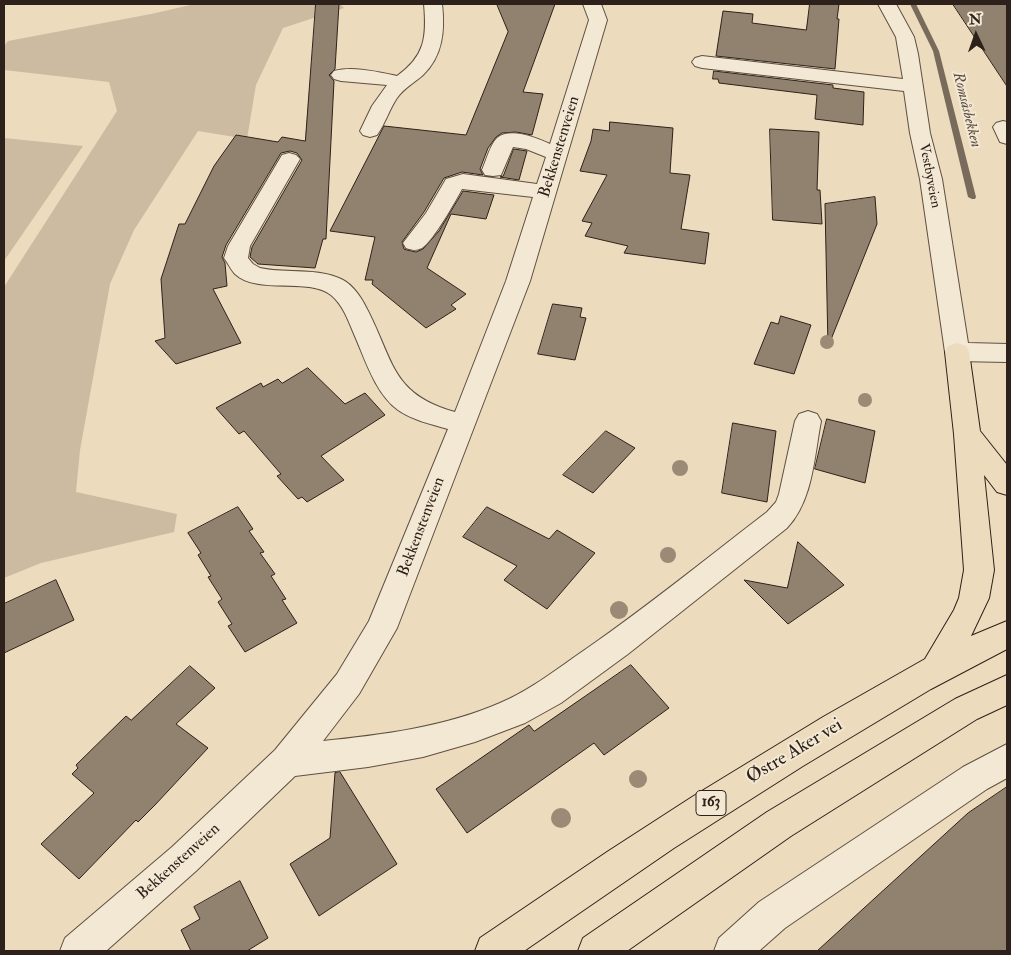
<!DOCTYPE html>
<meta charset="utf-8">
<style>
body{margin:0}
#map{position:relative;width:1011px;height:955px;overflow:hidden;background:#ecdbbc;font-family:"IM FELL Double Pica",serif}
canvas{display:block}
.frame{position:absolute;inset:0;border:5px solid #2e211b;pointer-events:none}
.north{position:absolute;left:951px;top:10px;width:50px;height:50px;-webkit-text-stroke:4px #f3e8d3;paint-order:stroke;rotate:357deg;font-size:14px;font-weight:700;line-height:20px;text-align:center;color:#2e211b}
.north::after{content:'';display:block;margin:auto;width:18px;height:22px;background:#2e211b;clip-path:polygon(50% 0,100% 100%,50% 72%,0 100%)}
</style>
<div id="map">
<canvas width="1011" height="955"></canvas>
<div class="frame"></div>
<div class="north">N</div>
</div>
<script>
const ctx = document.querySelector('canvas').getContext('2d');
ctx.lineJoin = 'round';
function fill(path, color) { ctx.fillStyle = color; ctx.fill(path, 'evenodd'); }
function trace(path, color, width, dash) { ctx.strokeStyle = color; ctx.lineWidth = width; ctx.lineCap = dash ? 'butt' : 'round'; ctx.setLineDash(dash || []); ctx.stroke(path); }
function write(font, color, halo, rows, align = 'center') {
  ctx.font = font + ' "IM FELL Double Pica",serif'; ctx.lineWidth = 4; ctx.setLineDash([]); ctx.textBaseline = 'middle'; ctx.strokeStyle = halo; ctx.fillStyle = color; for (const [text, x, y, turn = 0] of rows) {
    ctx.save(); ctx.translate(x, y); ctx.rotate((+turn || 0) * Math.PI / 180); ctx.textAlign = isNaN(turn) ? turn : align; if (halo) ctx.strokeText(text, 0, 0); ctx.fillText(text, 0, 0); ctx.restore();
  }
}
const green = new Path2D(`
 M195 4H340L344 8 283 28 256 85 247 139 198 131 134 230 110 284 80 450 76 492 177 514 174 532 41 563 4 578V287L117 111 109 82 4 70V46L8 41 151 14Z
 M4 138 83 146 4 261Z`);
const stream = new Path2D(`
 M910 4H916L939 51 976 197 975 199H972L968 197 933 51Z`);
const building = new Path2D(`
 M316 4H339L335 69 329 75 334 81 326 239H323L315 268 258 264 250 257 252 247 302 160 297 153 290 151 281 153 226 245 222 257 225 263 227 286 213 289 241 343 176 364 155 341 165 338 161 279 179 224H185L214 166 236 135 278 142 282 137 305 141Z
 M497 4H555L523 92 543 94 532 135 516 132 502 133 496 137 488 148 480 169 483 175 462 172 444 178 424 212 402 242 404 249 407 250 416 252 423 249 439 231 463 191 494 195 486 219 451 214 427 268 466 294 451 305 456 309 426 328 372 284 373 280H365L375 237 330 231 384 126 466 135 508 32Z
 M810 4H839L837 19H839L835 69 716 56 723 11 753 14 752 23 806 30Z
 M953 4H1007V86Z
 M714 71 833 85V88L864 92 863 125 815 119 817 95 719 83 718 79H713Z
 M610 122 673 128 670 173 690 175 681 229 709 233 705 264 624 253 628 246 585 236 592 223 582 221 607 175 580 171 591 141 593 129 609 131Z
 M770 129 819 132 817 190H820L822 224 773 220Z
 M514 149 527 151 519 180 500 177 503 176Z
 M875 197 877 224 828 347 825 204Z
 M553 304 582 308 580 317 586 318 575 360 538 354Z
 M781 316 811 325 794 374 754 364 771 322 778 324Z
 M308 368 345 404 365 393 385 415 321 456 344 480 307 502 302 497 298 499 277 476 281 474 244 431 239 434 216 408 261 383 263 387 278 379 282 383Z
 M827 419 875 431 865 483 815 469Z
 M733 423 776 431 767 502 722 493Z
 M606 431 635 448 593 493 563 475Z
 M238 507 253 529 249 531 264 552 260 553 275 574 271 576 286 599 282 600 297 623 245 652 228 626 232 624 218 602 222 599 208 577 211 576 198 555 201 553 188 533Z
 M487 507 549 539 557 530 595 553 547 609 504 580 517 566 463 537Z
 M798 542 844 585 788 624 744 580 787 588Z
 M56 580 74 620 4 653V604Z
 M631 665 669 708 604 755 594 743 467 833 436 789 529 725 534 731Z
 M190 666 215 688 176 724 208 748 155 805 138 822 136 820 79 879 41 844 94 793 72 774 78 768 76 765 126 716 131 720Z
 M340 772 397 864 319 916 290 864 330 838 335 773Z
 M1007 787V951H817L968 813Z
 M240 881 268 938 247 951H191L181 930 200 919 194 907Z`);
const minor = new Path2D(`
 M424 4H442C445 30 443 56 423 75 414 83 404 88 397 98 389 110 385 124 377 135L370 137 363 135 360 131 372 106 387 85 341 81 334 79 331 75 334 71C354 66 377 72 397 76 425 56 427 37 424 4Z
 M583 4H601L607 20 530 281 397 628 359 694 323 741C382 735 445 727 500 703 531 690 558 668 586 649 648 606 707 558 767 512L776 502 779 494 795 421 799 414 808 411 817 414 821 421C814 458 813 500 787 528L628 654 561 703 525 723 475 742 423 757 368 767 295 776 196 871 106 951H60L65 938 172 847 275 750 337 674 369 621 448 429C431 424 412 420 398 410 375 393 365 359 354 334 348 320 343 305 331 295 309 277 257 295 235 274 231 270 228 263 224 258L228 246 282 155 289 153 296 155 300 159 250 246 248 258 253 264 260 268C287 274 318 267 343 280 354 286 362 299 367 309 394 361 391 394 455 412L506 281 533 197 462 189C455 202 433 241 422 248 416 251 411 250 406 248L403 243 426 213 446 179 463 174 537 184 546 157 526 149 513 147 501 175 493 176 485 175 482 170C486 161 490 145 497 138 510 127 537 138 550 144L589 20Z
 M878 4H896L914 37 918 54 930 133 942 179 968 343 1007 344V362L957 361 948 358 945 352 920 179 910 133 904 91 702 68 695 66 692 62 695 58 702 56 903 79 896 37Z
 M1003 121 1007 122V144L1000 142 993 127 996 123Z
 M1007 744V778L987 789 785 928 759 951H714L719 938 759 902 963 767Z`);
const highway = new Path2D(`
 M957 343 966 346 969 352 980 431 1007 465V495L997 492 984 475 994 570 989 598 971 636 1007 621V649L931 689 803 766 674 848 524 951H475L480 938 607 852 692 797 823 717 925 659 954 610 959 598 964 570 954 434 945 352 948 346Z
 M1007 675V705L977 719 791 836 627 951H578L583 938 767 812 955 699Z`);
const trees = [
 [827,342,7],
 [865,400,7],
 [680,468,8],
 [668,555,8],
 [619,610,9],
 [638,779,9],
 [561,818,10]
];
const farStreetnames = [
 ["Vestbyveien",929,176,79]
];
const farWaternames = [
 ["Romsåsbekken",966,110,76]
];
const shields = [
 [711,803,30]
];
const shieldNames = [
 ["163",711,803]
];
const streetNames = [
 ["Bekkenstenveien",560,147,-73],
 ["Bekkenstenveien",422,527,-69],
 ["Bekkenstenveien",179,862,-42]
];
const nearStreetnames = [
 ["Østre Aker vei",795,752,-31]
];
fill(green, '#ccbba1');
fill(stream, '#796b5b');
fill(building, '#91826f');
trace(building, '#2e211b', 1);
trace(minor, '#5e5043', 2);
trace(highway, '#2e211b', 2);
fill(minor, '#f3e8d3');
fill(highway, '#ecdbbc');
ctx.fillStyle = '#9a8a76';
for (const [x, y, r] of trees) { ctx.beginPath(); ctx.arc(x, y, r, 0, 2 * Math.PI); ctx.fill(); }
write('14px', '#2e211b', '#f3e8d3', farStreetnames);
write('italic 15px', '#5a4c40', '#f3e8d3', farWaternames);
for (const [x, y, w] of shields) { const box = new Path2D(); box.roundRect(x - w / 2, y - 12.5, w, 25, 4); ctx.fillStyle = '#f3e8d3'; ctx.fill(box); trace(box, '#2e211b', 1); }
write('bold 15px', '#2e211b', null, shieldNames);
write('16px', '#2e211b', '#f3e8d3', streetNames);
write('19px', '#2e211b', '#f3e8d3', nearStreetnames);
</script>
